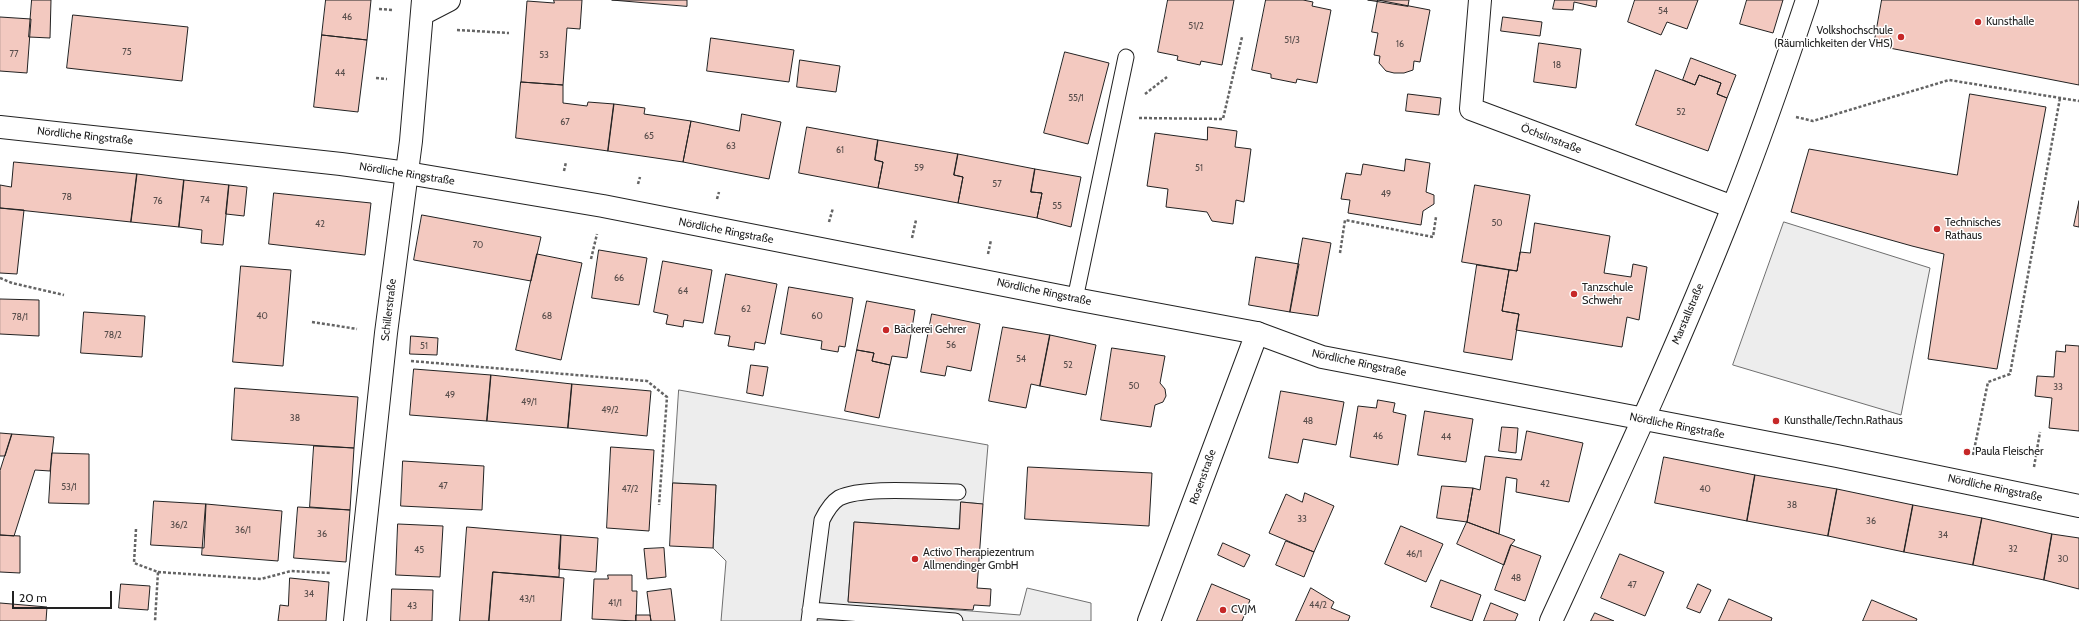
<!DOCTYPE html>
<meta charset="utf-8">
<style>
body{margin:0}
#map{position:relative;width:2079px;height:621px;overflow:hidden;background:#fff;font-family:Cabin,sans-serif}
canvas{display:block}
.scale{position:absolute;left:12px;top:591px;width:100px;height:18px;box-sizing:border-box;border:2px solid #222;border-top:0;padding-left:5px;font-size:12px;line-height:14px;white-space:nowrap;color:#222;-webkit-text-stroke:3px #fff;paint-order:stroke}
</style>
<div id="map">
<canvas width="2079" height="621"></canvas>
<div class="scale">20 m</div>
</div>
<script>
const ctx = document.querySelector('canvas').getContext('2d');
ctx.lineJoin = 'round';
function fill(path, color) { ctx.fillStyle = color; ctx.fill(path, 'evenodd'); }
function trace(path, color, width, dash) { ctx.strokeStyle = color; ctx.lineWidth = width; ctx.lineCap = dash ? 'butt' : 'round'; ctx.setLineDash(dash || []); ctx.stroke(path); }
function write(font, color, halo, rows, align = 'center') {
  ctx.font = font + ' Cabin,sans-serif'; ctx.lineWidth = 3; ctx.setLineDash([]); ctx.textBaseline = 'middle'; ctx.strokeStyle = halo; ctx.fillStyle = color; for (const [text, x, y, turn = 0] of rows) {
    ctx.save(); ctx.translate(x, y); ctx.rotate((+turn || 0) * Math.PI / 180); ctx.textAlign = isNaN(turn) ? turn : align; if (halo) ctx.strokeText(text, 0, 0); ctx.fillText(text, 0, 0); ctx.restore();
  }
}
const parking = new Path2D(`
 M1784 222 1930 268 1901 415 1733 365Z
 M679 390 988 445 983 504 961 502 959 529 854 522 848 601 1020 615 1027 588 1091 603V621H721L726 561 713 548 716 485 673 483Z`);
const building = new Path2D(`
 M32 0H51L50 38 29 37Z
 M326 0H371L367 40 322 35Z
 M554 0H582L580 29 567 28 563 85 521 82 527 1 554 3Z
 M612 0H687V6Z
 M1168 0H1234L1222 65 1201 61 1200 65 1177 60 1178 56 1158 52Z
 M1266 0H1303L1313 2 1312 6 1331 10 1317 83 1297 79 1296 83 1271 78V74L1252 70Z
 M1368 0H1409L1408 6Z
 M1378 0 1430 10 1420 62 1414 61 1413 70 1404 73H1394L1386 71 1379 63 1380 56 1374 55 1378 33 1372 32Z
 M1555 0H1597L1596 7 1574 2 1573 10 1553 9Z
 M1635 0H1698L1687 29 1667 22 1661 35 1628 22Z
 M1747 0H1783L1773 33 1740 24Z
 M1882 0H2079V85L1874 45Z
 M73 15 188 27 182 81 67 68Z
 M0 17 31 19 27 73 0 71Z
 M1503 17 1542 22 1540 36 1501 31Z
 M322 35 367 40 358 112 314 107Z
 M711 38 794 50 789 82 707 71Z
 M1539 43 1581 49 1576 88 1534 82Z
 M1065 52 1109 63 1088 144 1044 133Z
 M1691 58 1736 75 1727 98 1717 94 1721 83 1699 75 1695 85 1683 80Z
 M800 60 840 66 836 92 797 87Z
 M1656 70 1695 85 1699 75 1721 83 1717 94 1727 98 1708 151 1636 125Z
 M521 82 563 85V103L587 106 588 102 614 104 608 151 516 138Z
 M1408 94 1441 98 1439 115 1406 111Z
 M1970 94 2046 107 1997 369 1928 359 1944 254 1912 246 1791 212 1809 149 1957 175Z
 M614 104 645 108 644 114 691 121 683 162 608 151Z
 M742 114 781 122 769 179 683 162 691 121 739 131Z
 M807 127 878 140 875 160 883 162 878 188 799 173Z
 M1208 127 1237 131 1235 147 1251 149 1244 202 1236 200 1233 224 1212 221 1207 212 1166 207 1168 189 1147 186 1155 133 1207 140Z
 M878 140 958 154 954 175 963 177 958 203 878 188 883 162 875 160Z
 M958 154 1035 169 1031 192 1042 193 1037 218 958 203 963 177 954 175Z
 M1406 159 1430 163 1426 192 1434 195V204L1423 211 1421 225 1348 213 1350 200 1341 199 1346 173 1361 175 1363 164 1404 171Z
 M14 162 137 174 131 222 0 208V185L11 187Z
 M1035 169 1081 177 1071 227 1037 218 1042 193 1031 192Z
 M137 174 184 180 179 227 131 222Z
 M184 180 229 185 223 245 201 243 202 230 179 227Z
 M229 185 247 187 244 216 226 214Z
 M1475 185 1530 195 1517 271 1462 262Z
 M274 193 371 203 365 255 269 244Z
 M2079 201V227L2074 226Z
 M0 208 24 210 17 274 0 273Z
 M422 215 541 237 531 281 414 260Z
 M1535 223 1610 236 1604 273 1631 277 1633 264 1647 267 1639 320 1627 317 1622 347 1516 330 1519 314 1502 311 1509 270 1517 271 1520 252 1530 253Z
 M1303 238 1331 243 1318 316 1290 312Z
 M599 250 647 258 639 305 592 298Z
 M537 254 582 263 561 360 516 350Z
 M1256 257 1299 264 1290 312 1249 305Z
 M663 261 712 270 703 323 684 320 683 327 666 324 668 315 654 312Z
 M1477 265 1509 270 1502 311 1519 314 1512 360 1464 352Z
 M241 266 291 270 283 366 233 362Z
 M726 274 777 284 765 344 755 342 754 350 728 346 730 336 715 334Z
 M789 287 853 298 845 347 839 346 838 352 821 349 822 341 781 334Z
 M0 299 39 300V336L0 334Z
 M867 301 915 310 907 358 892 356 890 365 872 361 874 353 857 350Z
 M84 312 145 316 142 357 81 353Z
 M932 314 980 324 971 371 947 366 945 376 921 372Z
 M1003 327 1050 335 1040 386 1031 384 1026 408 989 401Z
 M1050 335 1096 345 1086 395 1040 386Z
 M411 336 438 338 437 355 410 354Z
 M2066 345 2079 346V431L2049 428 2052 398 2035 396 2037 376 2054 377 2056 351 2065 352Z
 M1112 348 1165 356 1160 383 1165 389 1166 396 1163 402 1155 405 1151 427 1101 420Z
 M857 350 874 353 872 361 890 365 879 418 845 411Z
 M751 365 768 367 763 396 747 393Z
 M414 369 491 375 487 421 410 415Z
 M491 375 572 384 568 428 487 421Z
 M572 384 651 391 647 436 568 428Z
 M235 388 358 397 354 448 232 440Z
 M1281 391 1344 402 1336 445 1303 439 1298 463 1269 458Z
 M1378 400 1395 403 1393 412 1406 415 1398 465 1350 457 1358 406 1376 408Z
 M1425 411 1473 419 1466 462 1418 455Z
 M1502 427 1518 428 1516 453 1499 451Z
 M1527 431 1583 443 1569 502 1516 492 1517 479 1506 477 1499 534 1467 522 1473 488 1480 490 1485 456 1521 460Z
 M0 433 12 434 5 456H0Z
 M12 434 54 437 50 471 35 470 14 536 0 535V471Z
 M314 446 354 448 350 510 310 507Z
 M611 447 654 450 649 531 607 528Z
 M52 453 89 454V504L49 503Z
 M1664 457 1755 475 1747 521 1655 503Z
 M403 461 484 466 482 510 401 506Z
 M1028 467 1152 473 1149 526 1025 519Z
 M1755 475 1837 489 1828 536 1747 521Z
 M673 483 716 485 713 548 670 546Z
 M1442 486 1473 488 1467 522 1437 518Z
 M1837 489 1913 505 1904 552 1828 536Z
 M1305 493 1334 506 1314 552 1269 533 1286 494 1302 502Z
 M154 501 206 504 204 548 151 545Z
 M961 502 983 504 977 588 991 589 990 606 974 605 973 610 848 602 854 522 959 529Z
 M206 504 282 511 278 561 202 555Z
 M1913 505 1982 518 1973 565 1904 552Z
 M298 507 350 510 346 562 294 558Z
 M1982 518 2052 534 2044 580 1973 565Z
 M1467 522 1515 540 1511 545 1504 565 1457 544Z
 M398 524 443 526 440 577 396 575Z
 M1401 526 1443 544 1426 582 1385 564Z
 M467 527 561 535 559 577 493 572 489 621H460Z
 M2052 534 2079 538V589L2044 580Z
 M0 535 20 536V573L0 572Z
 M561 535 598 538 596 572 559 569Z
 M1286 541 1314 552 1304 577 1276 565Z
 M1223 543 1250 555 1244 567 1218 555Z
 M1511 545 1541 556 1525 601 1495 590Z
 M664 548 666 577 647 579 644 549Z
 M1620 554 1664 572 1645 616 1601 598Z
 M493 572 564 578 561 621H489Z
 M608 575H632V591H637L636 621 592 619 594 579H608Z
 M290 578 329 582 326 621H278L280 605 288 606Z
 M1441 580 1481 595 1472 621 1431 607Z
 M121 584 150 586 148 610 119 608Z
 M1212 584 1250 600 1242 621H1197Z
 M1698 584 1711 590 1700 613 1687 608Z
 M1311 588 1334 602 1331 608 1350 616 1348 621H1296Z
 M392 589 433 590 432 621H391Z
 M671 589 675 621H651L647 592Z
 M1729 599 1772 618 1771 621H1719Z
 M1872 600 1917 619 1916 621H1863Z
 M0 603 47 607 46 621H0Z
 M1491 603 1518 614 1515 621H1484Z
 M1595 613 1614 621H1591Z
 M636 615H650L651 621H636Z`);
const path = new Path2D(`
 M379 9 393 10
 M457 30 509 33
 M376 78 387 79
 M1145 94 1167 77
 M1796 117 1813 121 1949 80 2079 101
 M1139 118 1223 119 1242 37
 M564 171 566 162
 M638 184 640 177
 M717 199 719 192
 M829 222 833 208
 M912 238 916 220
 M1340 253 1345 220 1433 237 1436 217
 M988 254 991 240
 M591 259 597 234
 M0 278 12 283 64 295
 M312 322 357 329
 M411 361 647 381 667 397 659 505
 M1973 455 1988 382 2010 374 2060 98
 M2034 467 2040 432
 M136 529 134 563 158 572 155 621
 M158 572 261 579 291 571 331 573`);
const service = new Path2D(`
 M1075 299 1126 57
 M810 610 955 621
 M809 621 822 520C826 512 831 503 839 498 864 486 927 492 958 492`);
const minor = new Path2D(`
 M1480 0 1471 109 1733 207
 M422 14 449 0
 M355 621 386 333 411 141 423 0
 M1149 621 1257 333
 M1551 621C1614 484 1678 347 1733 207 1760 139 1784 69 1807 0`);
const tertiary = new Path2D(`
 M0 127 341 164 407 173 603 206 1075 299 1257 333 1322 357 1837 456 2079 506`);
const markers = [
 [1978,22,4,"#c62828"],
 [1901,37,4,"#c62828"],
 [1937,229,4,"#c62828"],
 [1574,294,4,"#c62828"],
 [886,330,4,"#c62828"],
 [1776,421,4,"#c62828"],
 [1967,452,4,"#c62828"],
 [915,559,4,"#c62828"],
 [1223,610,4,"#c62828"]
];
const numberNames = [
 ["54",1663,11],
 ["46",347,17],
 ["51/2",1196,26],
 ["51/3",1292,40],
 ["16",1400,44],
 ["75",127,52],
 ["77",14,54],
 ["53",544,55],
 ["18",1557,65],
 ["44",340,73],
 ["55/1",1076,98],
 ["52",1681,112],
 ["67",565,122],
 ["65",649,136],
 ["63",731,146],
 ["61",840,150],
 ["59",919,168],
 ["51",1199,168],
 ["57",997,184],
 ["49",1386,194],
 ["78",67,197],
 ["74",205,200],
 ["76",158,201],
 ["55",1057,206],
 ["50",1497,223],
 ["42",320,224],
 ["70",478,245],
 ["66",619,278],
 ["64",683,291],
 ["62",746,309],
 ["40",262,316],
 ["68",547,316],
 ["60",817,316],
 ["78/1",20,317],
 ["78/2",113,335],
 ["56",951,345],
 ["51",424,346],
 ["54",1021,359],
 ["52",1068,365],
 ["50",1134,386],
 ["33",2058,387],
 ["49",450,395],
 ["49/1",529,402],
 ["49/2",610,410],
 ["38",295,418],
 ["48",1308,421],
 ["46",1378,436],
 ["44",1446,437],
 ["42",1545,484],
 ["47",443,486],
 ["53/1",69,487],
 ["47/2",630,489],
 ["40",1705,489],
 ["38",1792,505],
 ["33",1302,519],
 ["36",1871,521],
 ["36/2",179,525],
 ["36/1",243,530],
 ["36",322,534],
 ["34",1943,535],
 ["32",2013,549],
 ["45",419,550],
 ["46/1",1414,554],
 ["30",2063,559],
 ["48",1516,578],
 ["47",1632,585],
 ["34",309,594],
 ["43/1",527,599],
 ["41/1",615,603],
 ["44/2",1318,605],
 ["43",412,606]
];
const poiNames = [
 ["Kunsthalle",1986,22],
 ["Volkshochschule",1893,31,"right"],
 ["(Räumlichkeiten der VHS)",1893,44,"right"],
 ["Technisches",1945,223],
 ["Rathaus",1945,236],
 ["Tanzschule",1582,288],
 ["Schwehr",1582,301],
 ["Bäckerei Gehrer",894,330],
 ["Kunsthalle/Techn.Rathaus",1784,421],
 ["Paula Fleischer",1975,452],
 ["Activo Therapiezentrum",923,553],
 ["Allmendinger GmbH",923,566],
 ["CVJM",1231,610]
];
const streetNames = [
 ["Nördliche Ringstraße",85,136,6],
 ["Öchslinstraße",1551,139,21],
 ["Nördliche Ringstraße",407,174,9],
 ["Nördliche Ringstraße",726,231,11],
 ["Nördliche Ringstraße",1044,292,12],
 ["Schillerstraße",389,310,-83],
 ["Marstallstraße",1688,314,-67],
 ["Nördliche Ringstraße",1359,363,12],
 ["Nördliche Ringstraße",1677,426,11],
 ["Rosenstraße",1203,477,-70],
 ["Nördliche Ringstraße",1995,488,12]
];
fill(parking, '#ededed');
trace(parking, '#6f6f6f', 1);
fill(building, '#f3c9c0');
trace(building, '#222', 1);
trace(service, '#222', 17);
trace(minor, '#222', 24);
trace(tertiary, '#222', 24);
trace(path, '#646464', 2.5, [3, 2]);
trace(service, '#fff', 15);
trace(minor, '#fff', 22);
trace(tertiary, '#fff', 22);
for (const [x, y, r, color] of markers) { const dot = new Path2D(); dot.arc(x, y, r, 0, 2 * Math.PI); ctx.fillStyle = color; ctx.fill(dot); trace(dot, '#fff', 1.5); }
write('9px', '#564c4a', null, numberNames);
write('11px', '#222', '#fff', poiNames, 'left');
write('11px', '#222', '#fff', streetNames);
</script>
